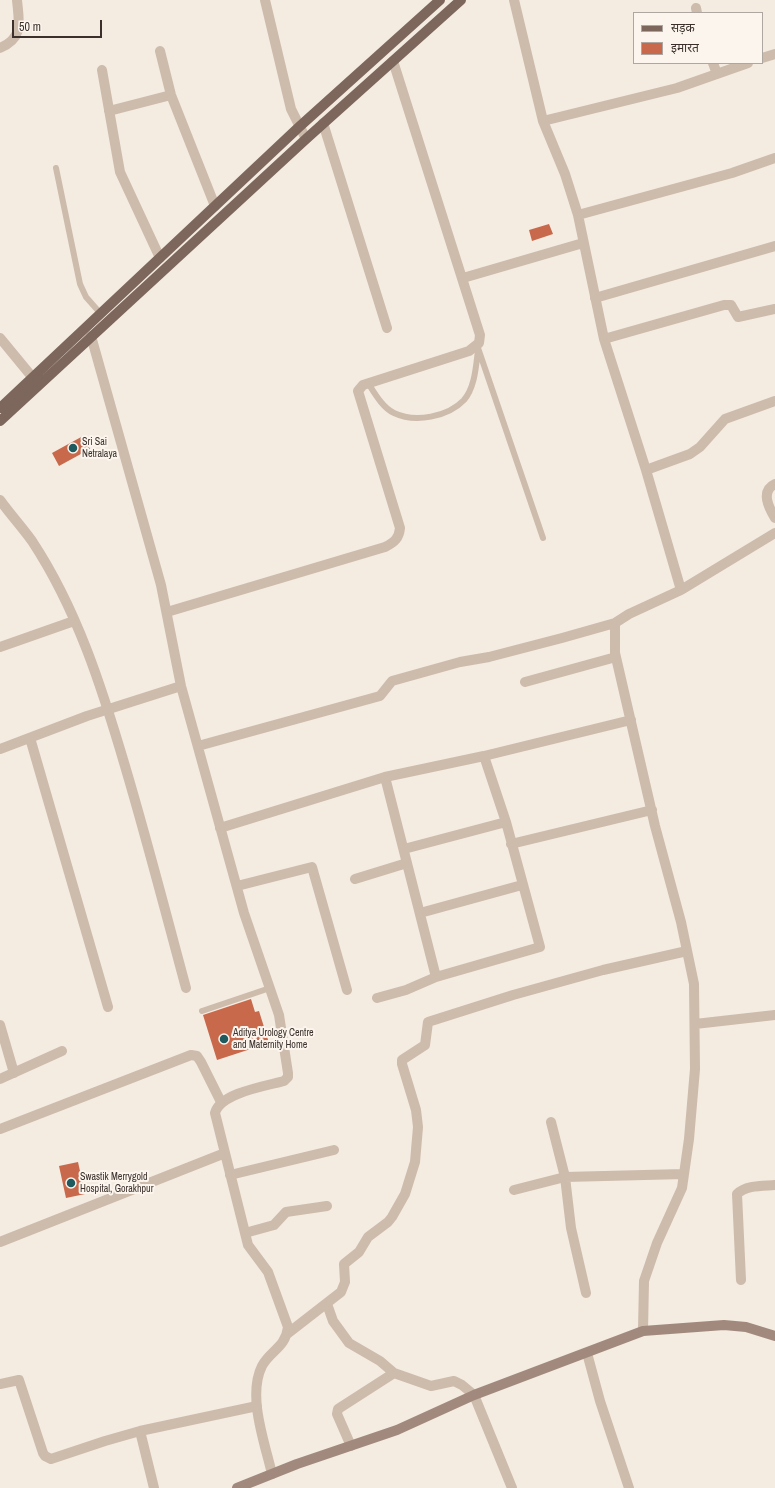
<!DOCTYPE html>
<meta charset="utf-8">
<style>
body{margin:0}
#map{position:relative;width:775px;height:1488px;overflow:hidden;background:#f4ebe1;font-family:"Archivo Narrow","Noto Sans Devanagari",sans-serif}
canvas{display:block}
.legend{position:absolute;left:633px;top:12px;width:130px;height:52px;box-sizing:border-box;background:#fbf5ee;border:1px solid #aea6a0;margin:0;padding:5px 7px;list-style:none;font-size:12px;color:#3b302b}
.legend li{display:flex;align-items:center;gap:8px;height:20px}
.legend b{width:20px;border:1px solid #aea6a0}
.scale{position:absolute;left:12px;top:20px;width:90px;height:18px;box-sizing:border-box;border:2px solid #3b302b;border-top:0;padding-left:5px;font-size:12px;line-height:14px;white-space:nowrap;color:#3b302b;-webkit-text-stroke:3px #fbf5ee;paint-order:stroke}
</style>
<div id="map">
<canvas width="775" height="1488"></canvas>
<ul class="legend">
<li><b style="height:5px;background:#7d675c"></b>सड़क</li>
<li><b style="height:11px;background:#c8694b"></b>इमारत</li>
</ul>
<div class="scale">50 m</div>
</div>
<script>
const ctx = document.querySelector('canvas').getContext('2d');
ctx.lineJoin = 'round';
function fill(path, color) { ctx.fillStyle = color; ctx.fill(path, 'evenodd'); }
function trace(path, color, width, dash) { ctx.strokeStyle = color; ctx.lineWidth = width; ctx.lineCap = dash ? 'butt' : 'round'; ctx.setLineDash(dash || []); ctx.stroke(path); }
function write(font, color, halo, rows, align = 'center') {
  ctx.font = font + ' "Archivo Narrow",sans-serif'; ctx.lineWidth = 4; ctx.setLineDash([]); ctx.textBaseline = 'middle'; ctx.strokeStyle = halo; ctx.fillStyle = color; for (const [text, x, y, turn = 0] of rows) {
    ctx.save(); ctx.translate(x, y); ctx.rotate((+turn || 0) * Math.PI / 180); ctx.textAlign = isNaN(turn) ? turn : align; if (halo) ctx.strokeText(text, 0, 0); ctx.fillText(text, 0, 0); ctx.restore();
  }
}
const building = new Path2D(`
 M549 224 553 234 532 241 529 230Z
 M83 436 90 449 59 466 52 453Z
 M251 999 255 1012 259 1011 269 1043 217 1060 203 1015Z
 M78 1162 85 1194 66 1198 59 1166Z`);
const lane = new Path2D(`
 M56 168 80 284 86 297 101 314
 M478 348 543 538
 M368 383C375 394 383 408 394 413 415 423 448 417 464 400 475 387 476 366 478 350
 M202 1011 270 988`);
const street = new Path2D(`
 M265 0 291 109 306 139
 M514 0 543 121 565 174 578 215 604 339 646 470 681 590 629 614 615 623V653L655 826 681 922 694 984 695 1069 689 1139 682 1188 657 1243 644 1281 643 1331
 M696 8 697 13
 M0 48C24 38 19 22 17 0
 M160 51 171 95 215 206
 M762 58 775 54
 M713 63 717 74
 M102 70 120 172 160 258
 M109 111 171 95
 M543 121 677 88 748 63
 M323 123 387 328
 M578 215 732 173 775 158
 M463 278 583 243
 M595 298 775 246
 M91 336 161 585 181 686 244 913 279 1015 288 1073V1077L284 1081C266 1086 220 1093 215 1113L248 1245 268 1272 288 1327C286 1347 270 1351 262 1366 247 1396 265 1443 272 1474
 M0 338 33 378
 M604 339 724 305H731L738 317 775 309
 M646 470 690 454 700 447 725 419 775 401
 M775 484C760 491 769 508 775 518
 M0 500C10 514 22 527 32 541 77 609 102 688 125 766 147 840 166 914 186 988
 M681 590 775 533
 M167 612 385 547C395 542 399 538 400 528L358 391 363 385 469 351 479 343 480 335 393 61
 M0 647 74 621
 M525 682 616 657
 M30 738 108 1007
 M198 746 380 696 392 681 460 662 489 657 562 638 615 623
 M0 749 87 716 181 686
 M385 777 484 756 631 720
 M220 828 385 777 436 977 406 990 377 998
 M511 844 652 810
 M404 849 506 822
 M355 879 407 863
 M237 886 312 867 347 990
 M420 913 522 885
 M436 977 540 947 506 822 484 756
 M695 1024 775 1015
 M0 1025 14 1073
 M0 1079 62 1051
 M551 1122 565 1177 571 1228 586 1293
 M0 1129 191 1055 197 1056 201 1062 221 1102
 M230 1175 334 1150
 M514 1190 565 1177 684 1174
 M245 1233 274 1225 286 1212 327 1206
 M0 1242 225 1153
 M741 1280 737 1194C746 1185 762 1186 775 1185
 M327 1304 333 1321 349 1343 380 1361 394 1373 431 1386 454 1381 462 1385 474 1395 512 1488
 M287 1334 341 1292 345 1282 344 1264 359 1252 368 1237 388 1222 392 1217 405 1194 415 1162 418 1127 416 1110 402 1064V1060L425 1045 428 1022 513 995 603 970 687 951
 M587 1353 600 1401 629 1488
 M0 1384 19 1380 43 1453 45 1456 51 1459 105 1441 140 1431 257 1406
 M140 1431 154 1488
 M351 1446 337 1414 338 1409 394 1373`);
const secondary = new Path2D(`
 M237 1488 297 1464 397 1430 474 1395 643 1331 724 1325 746 1327 775 1336`);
const primary = new Path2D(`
 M0 408 299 127 440 0
 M0 421 306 139 461 0`);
const markers = [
 [73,448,5,"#1f5a5e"],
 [224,1039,5,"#1f5a5e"],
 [71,1183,5,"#1f5a5e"]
];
const poiNames = [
 ["Sri Sai",82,442],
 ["Netralaya",82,454],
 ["Aditya Urology Centre",233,1033],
 ["and Maternity Home",233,1045],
 ["Swastik Merrygold",80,1177],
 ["Hospital, Gorakhpur",80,1189]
];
fill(building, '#c8694b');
trace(lane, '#cdbbac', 6);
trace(street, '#cdbbac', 10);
trace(secondary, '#a18a7d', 10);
trace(primary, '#7d675c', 10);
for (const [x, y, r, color] of markers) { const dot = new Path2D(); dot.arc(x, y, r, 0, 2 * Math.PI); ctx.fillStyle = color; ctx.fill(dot); trace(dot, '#fbf5ee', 1.5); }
write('10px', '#3b302b', '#fbf5ee', poiNames, 'left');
</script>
